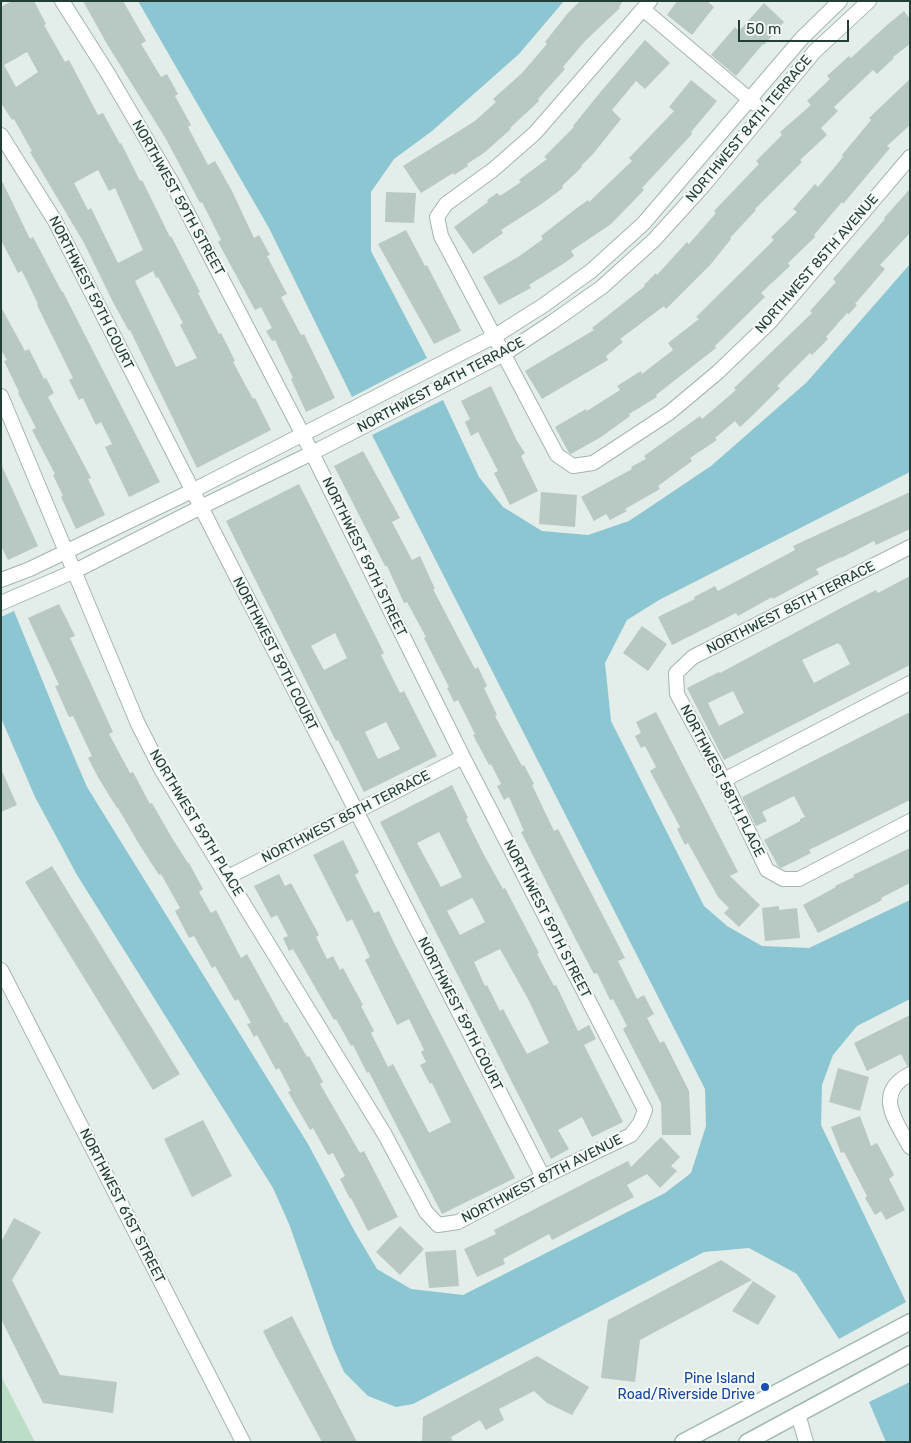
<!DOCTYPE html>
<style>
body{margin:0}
#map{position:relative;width:911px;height:1443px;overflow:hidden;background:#e3ede9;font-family:Rubik,sans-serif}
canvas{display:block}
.frame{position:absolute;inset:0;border:2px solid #223e37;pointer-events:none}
.scale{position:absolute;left:738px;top:20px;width:111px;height:22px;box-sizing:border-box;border:2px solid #223e37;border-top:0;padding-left:6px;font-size:15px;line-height:18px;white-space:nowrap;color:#223e37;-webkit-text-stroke:4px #f4f9f7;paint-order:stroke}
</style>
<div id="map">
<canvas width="911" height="1443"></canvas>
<div class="frame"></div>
<div class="scale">50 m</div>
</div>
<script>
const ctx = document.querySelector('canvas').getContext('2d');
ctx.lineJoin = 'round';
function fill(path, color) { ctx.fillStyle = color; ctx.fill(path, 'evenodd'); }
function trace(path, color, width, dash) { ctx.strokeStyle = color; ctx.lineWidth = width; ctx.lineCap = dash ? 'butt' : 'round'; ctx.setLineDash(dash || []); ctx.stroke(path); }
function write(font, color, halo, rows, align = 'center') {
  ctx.font = font + ' Rubik,sans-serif'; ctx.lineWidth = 4.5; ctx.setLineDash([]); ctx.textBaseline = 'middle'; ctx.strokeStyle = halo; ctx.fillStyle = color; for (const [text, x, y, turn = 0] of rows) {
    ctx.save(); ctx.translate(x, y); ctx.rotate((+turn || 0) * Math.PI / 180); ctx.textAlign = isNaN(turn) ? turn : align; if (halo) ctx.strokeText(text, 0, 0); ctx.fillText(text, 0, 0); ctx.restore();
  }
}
const green = new Path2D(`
 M1 1376 35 1442H1Z`);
const water = new Path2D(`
 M138 1H564L519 54 432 131 394 159 371 192V251L427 358 352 397 269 228Z
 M910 264V472L659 600 627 620 605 663 611 721 704 906 727 926 762 946 809 948 910 900V999L857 1026 833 1055 822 1085 821 1125 906 1302 839 1339 797 1274 749 1248 704 1252 413 1404 396 1407 368 1396 344 1372 333 1347 289 1224 273 1188 77 875 35 797 1 718V617L14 611 63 731 87 787 308 1144 355 1232 377 1269 411 1289 463 1295 665 1193 691 1173 706 1126 705 1089 372 435 443 400 479 477 503 507 542 531 588 535 629 521 711 466 807 382Z
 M910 1382V1442H886L869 1402Z`);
const building = new Path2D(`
 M12 1H34L46 24 44 25 65 62 69 60 98 115 103 113 120 144 121 143 140 181 142 180 170 237 171 236 200 292 198 293 219 334 221 333 235 361 233 362 253 399 255 398 271 430 197 468 130 330 129 331 114 304 84 243 30 152 32 151 14 119 12 120 1 103V7ZM27 52 38 72 16 87 4 65ZM98 170 109 191 115 188 143 250 118 263 91 208 88 210 74 183ZM153 271 156 278 158 277 183 323 180 325 197 358 176 367 135 281Z
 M83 1H123L146 41 141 44 161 77 167 74 178 94 175 96 191 125 188 127 208 165 215 161 232 191 254 238 259 235 270 255 267 256 287 294 281 297 301 335 304 334 335 398 306 412 291 379 293 378 275 340 272 341 266 331 272 328 261 307 255 310 218 242 221 240 202 202 200 203 166 139 107 44Z
 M580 1H623L619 7 620 8 585 41 563 67 565 69 538 99 539 101 510 128 511 129 484 153 467 164 468 166 454 175 453 173 421 193 403 166 475 121 496 102 493 99 522 73 547 44 545 42 568 13Z
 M677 1H707L714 7 692 35 667 15Z
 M764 3 784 22 764 45 763 44 736 76 711 55 735 27 739 31Z
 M904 11 910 19V44L893 57 894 58 877 74 873 70 834 107 838 111 821 128 827 135 800 160 802 162 755 209 756 210 730 238 731 239 711 264 666 309 664 306 620 339 623 342 606 356 608 360 542 399 525 371 594 330 592 328 645 286 644 285 656 273 657 275 687 242 689 244 716 213 714 211 759 164 756 161 782 135 780 132 811 105 807 101 830 79 827 76 849 56 851 58 887 25Z
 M645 40 670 63 645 89 636 81 612 110 621 119 593 154 581 166 582 167 562 186 563 188 540 205 501 230 503 233 473 254 454 227 488 202 487 200 497 193 500 196 521 182 519 180 547 159 544 157 574 127 573 126 603 89Z
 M910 79V125L887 146 890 148 843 204 842 202 814 235 815 237 788 263 790 266 761 293 765 297 715 346 716 348 656 395 657 397 629 414 630 416 601 437 571 454 569 453 555 427 586 409 587 411 620 390 617 386 641 371 642 374 673 350 668 343 699 319 696 317 774 240 771 237 797 212 793 209 815 184 818 187 843 157 842 155 871 120 869 118Z
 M691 80 717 101 691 132 692 134 642 188 644 190 611 224 571 251 574 256 563 264 529 285 531 288 499 305 483 277 518 257 543 239 541 236 573 211 588 200 589 202 632 161 629 158 674 111 669 107Z
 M1 179 30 239 33 237 62 292H63L160 482 129 497 105 447 112 444 101 422 96 425 83 398 79 400 69 380 73 378 37 305 38 304 22 271 18 273 1 240Z
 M910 189V233L880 265 885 269 855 304 857 305 849 314 847 313 826 337 828 339 812 355 810 353 777 386 780 388 753 415 740 427 735 421 715 438 717 440 690 458 692 461 658 486 660 489 625 509 627 511 610 520 606 514 594 521 581 497 632 469 631 467 646 459 644 456 700 416 702 419 736 390 734 388 812 313 810 311 836 282 833 279 885 219 884 218Z
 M386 192 416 193 414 223 385 222Z
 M406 230 425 266 427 265 461 331 434 344 378 244Z
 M1 307 25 351 29 349 44 379 46 378 54 393 48 397 91 478 88 479 105 515 76 529 61 497 63 496 53 475 55 474 32 430 36 428 18 393 19 392 4 361 7 360 1 350Z
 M491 386 517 441 525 453 521 456 538 491 510 505 494 473 498 471 478 432 471 436 465 422 470 419 461 401Z
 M363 451 400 518 392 522 412 560 420 556 435 589H433L458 637 475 669 478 667 487 686 484 688 497 715 495 716 522 766 524 765 534 784 532 785 554 831 558 829 625 958 618 961 637 999 644 995 654 1014 647 1018 660 1043 664 1041 689 1091 691 1135H662L661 1103 623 1029 627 1026 613 999 610 1000 597 973 594 974 576 940 521 832 524 831 509 797 504 800 497 786 501 784 491 764 489 765 473 735 475 734 458 700 454 702 447 688 449 687 424 638 426 637 407 602 404 603 387 566H385L334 466Z
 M1 464 38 546 8 560 1 546Z
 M299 484 384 653 381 655 400 693 404 691 437 756 364 792 338 740 336 741 226 521ZM335 633 347 658 324 670 311 646ZM386 722 400 749 378 759 365 732Z
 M541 492 577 495 575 527 539 524Z
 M910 492V529L876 545 874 541 841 558V557L816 569 819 574 773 599 772 597 738 616 736 613 672 645 658 617 695 599 694 597 715 586 718 591 795 550 793 546Z
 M910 576V665L724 760 687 688 719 672 720 673 841 608 876 590 878 593ZM838 643 839 645 840 644 850 664 814 683 802 660ZM733 691 744 713 719 726 708 703Z
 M59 604 75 636 70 638 113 732 109 734 130 773 133 772 150 804 152 803 172 838 188 863H189L203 889 199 892 211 913 216 910 241 958 247 954 285 1023 287 1022 307 1057 309 1056 323 1082 320 1084 360 1153 364 1151 398 1217 368 1231 351 1198 350 1199 340 1179 345 1176 333 1153 328 1155 313 1128 310 1130 288 1092 291 1091 279 1068 276 1070 257 1035 254 1037 247 1024 251 1023 238 999 235 1001 215 966 212 968 194 936 189 938 175 911 180 908 161 874 159 875 139 844 118 808H117L99 779 88 758 92 756 73 716 69 717 55 686 59 685 28 618Z
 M642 626 667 644 648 671 623 653Z
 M656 712 738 872 730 876 760 905 739 927 724 913 729 908 718 897 688 843 685 845 677 829 680 827 650 771 656 767 645 746 641 748 635 736 641 733 636 722Z
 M910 712V800L809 850 811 853 781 868 778 866 764 840 800 821V819L805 817 794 796 762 812 767 821 756 826 742 797Z
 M1 769 17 805 1 812Z
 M452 785 468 818 466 819 484 855 503 889 505 888 539 953 537 954 554 986 556 985 578 1031 589 1025 596 1039 584 1045 623 1122 592 1137 582 1117 558 1130 569 1149 551 1159 380 822ZM439 832 462 877 441 887 417 843ZM472 898 473 899 485 922 460 935 447 911ZM500 949 528 999 549 1043 527 1054 503 1009 500 1011 487 985 485 986 474 962Z
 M343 840 359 872 355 875 374 913 379 911 395 945 515 1178 442 1214 369 1072 367 1073 353 1045 351 1046 336 1019 334 1020 293 949 289 951 283 938 288 936 277 915 271 918 254 886 279 874 285 886 291 883 319 935 316 937 327 959 333 956 340 970 343 968 363 1005 361 1006 374 1031 371 1033 388 1067 393 1064 429 1133 451 1122 432 1083 430 1084 420 1065 426 1062 421 1052 424 1050 409 1019 397 1025 365 960 370 957 352 919 347 922 313 855Z
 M910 848V883L881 898 882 900 818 933 803 905 836 887 835 886 854 877 853 875Z
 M52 866 180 1074 153 1090 25 882Z
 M779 906V910L797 908 800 938 765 941 762 908Z
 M910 1015V1065L907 1066 901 1054 867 1071 854 1043Z
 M838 1068 869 1077 860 1111 829 1102Z
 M860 1116 871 1146 877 1143 894 1175 889 1179 905 1210 886 1220 881 1211 875 1215 865 1198 867 1196 844 1152 841 1153 831 1127Z
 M203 1120 232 1176 192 1197 164 1139Z
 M661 1137 680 1157 671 1166 677 1171 660 1188 647 1174 627 1185 634 1197 552 1240 549 1234 538 1240 503 1259 505 1264 477 1277 464 1249 496 1234 494 1230 628 1161 631 1167Z
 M14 1218 41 1232 12 1280 60 1375 117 1382 113 1413 43 1403 1 1319V1242Z
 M400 1226 424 1249 400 1275 376 1252Z
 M456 1250 459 1286 429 1288 425 1252Z
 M721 1260 752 1280 640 1340 635 1382 601 1378 608 1320Z
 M753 1281 776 1296 758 1325 732 1311Z
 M292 1316 357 1442H322L275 1355 263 1331Z
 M537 1356 589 1387 572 1415 547 1403 534 1391 499 1409 504 1420 486 1430 480 1420 451 1437 453 1442H422L423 1417Z`);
const street = new Path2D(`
 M650 1 535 133 494 169 446 204 437 217 441 236 557 455 573 466 593 463 669 413 718 372 769 323 910 157
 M644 10 755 104
 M1 135 55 221 543 1177
 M1 396 138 724 161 769 385 1135 426 1212 438 1225 458 1222 543 1177 631 1135 640 1123 645 1110 463 757 303 435 171 181 107 72 62 1
 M910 547 693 657 676 673 677 694 724 780 767 870 783 879H799L910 821
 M1 580 30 569 192 491 495 336 544 305 591 271 643 224 802 38 840 1
 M1 603 75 571 201 507 312 453 504 354 551 323 602 287 654 240 703 186 814 52 869 1
 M724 780 910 683
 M228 877 463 757
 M1 970 243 1442
 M910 1074C873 1093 896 1121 910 1147
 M798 1414 806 1442`);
const secondary = new Path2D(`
 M683 1442 910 1322
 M747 1442 910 1354`);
const markers = [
 [765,1387,5,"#1a4fb4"]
];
const streetNames = [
 ["NORTHWEST 84TH TERRACE",749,129,-50],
 ["NORTHWEST 59TH STREET",178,198,61],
 ["NORTHWEST 85TH AVENUE",817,264,-49],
 ["NORTHWEST 59TH COURT",91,293,63],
 ["NORTHWEST 84TH TERRACE",441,385,-28],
 ["NORTHWEST 59TH STREET",364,557,64],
 ["NORTHWEST 85TH TERRACE",791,608,-27],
 ["NORTHWEST 59TH COURT",275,654,63],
 ["NORTHWEST 58TH PLACE",722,781,63],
 ["NORTHWEST 85TH TERRACE",346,817,-27],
 ["NORTHWEST 59TH PLACE",196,823,59],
 ["NORTHWEST 59TH STREET",547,919,63],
 ["NORTHWEST 59TH COURT",460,1014,63],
 ["NORTHWEST 87TH AVENUE",542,1179,-27],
 ["NORTHWEST 61ST STREET",122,1206,63]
];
const transitNames = [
 ["Pine Island",755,1379],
 ["Road/Riverside Drive",755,1395]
];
fill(green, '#bcdec6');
fill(water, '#8bc6d2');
fill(building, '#b8c8c2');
trace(street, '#a5b5b0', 16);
trace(secondary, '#a1b9b1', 18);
trace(street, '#fff', 14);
trace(secondary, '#fff', 15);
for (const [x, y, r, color] of markers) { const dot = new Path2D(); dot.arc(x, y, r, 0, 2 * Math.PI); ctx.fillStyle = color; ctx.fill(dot); trace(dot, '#f4f9f7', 2); }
write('14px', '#223e37', '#f4f9f7', streetNames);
write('14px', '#164399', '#f4f9f7', transitNames, 'right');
</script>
